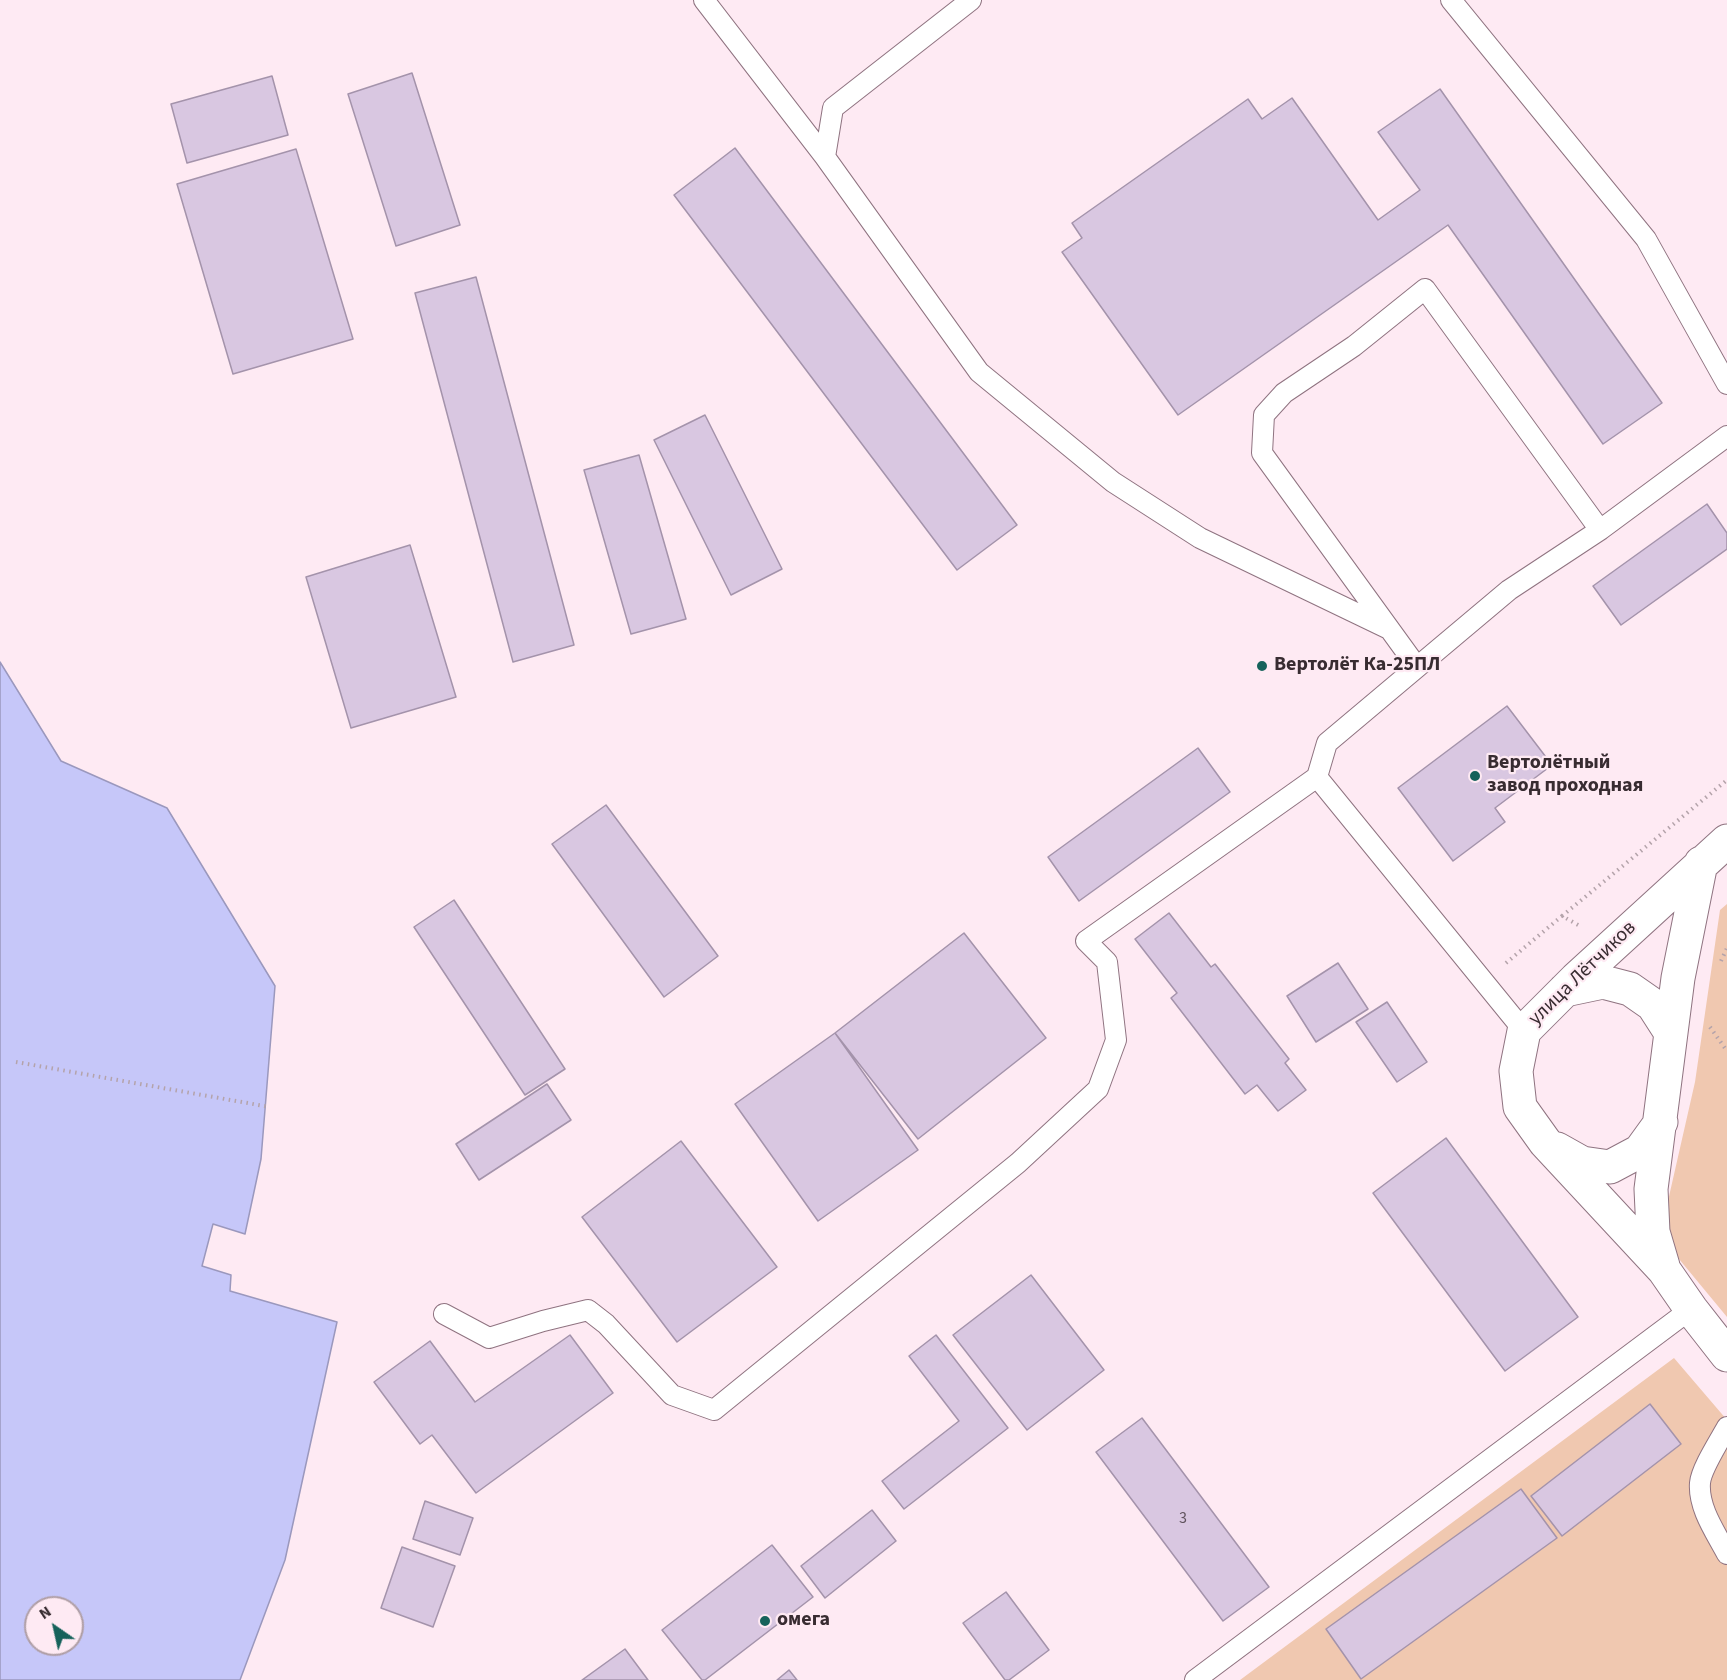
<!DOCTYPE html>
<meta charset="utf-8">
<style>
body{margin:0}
#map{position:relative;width:1727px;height:1680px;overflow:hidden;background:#feeaf3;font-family:"Source Sans 3",sans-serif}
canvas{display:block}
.north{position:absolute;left:24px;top:1596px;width:60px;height:60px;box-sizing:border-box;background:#feeaf3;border:2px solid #af9ea5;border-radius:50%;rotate:326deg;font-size:16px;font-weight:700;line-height:24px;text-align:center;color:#382c31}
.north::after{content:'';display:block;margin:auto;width:21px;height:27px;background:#16625b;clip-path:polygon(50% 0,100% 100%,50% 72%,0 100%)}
</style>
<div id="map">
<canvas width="1727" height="1680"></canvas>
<div class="north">N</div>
</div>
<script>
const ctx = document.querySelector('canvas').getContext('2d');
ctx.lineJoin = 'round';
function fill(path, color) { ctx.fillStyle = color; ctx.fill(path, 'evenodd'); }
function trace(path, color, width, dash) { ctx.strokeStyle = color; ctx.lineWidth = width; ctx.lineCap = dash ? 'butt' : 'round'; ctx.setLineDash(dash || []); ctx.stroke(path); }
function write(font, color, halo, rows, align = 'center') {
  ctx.font = font + ' "Source Sans 3",sans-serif'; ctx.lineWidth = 4.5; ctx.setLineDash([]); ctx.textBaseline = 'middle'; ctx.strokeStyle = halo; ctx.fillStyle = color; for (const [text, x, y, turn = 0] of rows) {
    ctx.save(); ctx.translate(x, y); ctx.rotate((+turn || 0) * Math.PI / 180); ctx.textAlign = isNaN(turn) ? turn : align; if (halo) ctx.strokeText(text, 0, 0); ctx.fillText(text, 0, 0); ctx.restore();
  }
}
const green = new Path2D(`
 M1727 904V1317L1660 1236 1695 1082 1720 910Z
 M1674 1358 1727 1420V1680H1240Z`);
const water = new Path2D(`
 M0 662 61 761 167 808 275 986 261 1159 245 1234 213 1224 202 1266 231 1275 230 1291 337 1322 285 1560 240 1680H0ZM36 1608H72V1644H36Z`);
const building = new Path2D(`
 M412 73 460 225 396 246 348 94Z
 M272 76 288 135 187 163 171 104Z
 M1440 89 1662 403 1603 444 1448 225 1178 415 1062 252 1082 238 1072 223 1248 99 1262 119 1292 98 1378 220 1420 190 1378 132Z
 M735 148 1017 525 957 570 674 195Z
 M296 149 353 339 233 374 177 184Z
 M476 277 574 645 513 662 415 293Z
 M705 415 782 569 731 595 654 440Z
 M639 455 686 619 631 634 584 470Z
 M1707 504 1727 533V549L1621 625 1593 586Z
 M410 545 456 697 351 728 306 577Z
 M1507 706 1552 765 1495 808 1505 822 1453 861 1398 788Z
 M1198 748 1230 792 1079 901 1048 857Z
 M606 805 718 956 664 997 552 844Z
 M454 900 565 1069 525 1095 414 927Z
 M1169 913 1211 967 1215 964 1289 1059 1285 1063 1306 1090 1278 1111 1257 1085 1245 1094 1171 998 1177 993 1135 939Z
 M964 933 1046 1038 918 1139 835 1033Z
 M1338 963 1368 1009 1316 1042 1287 996Z
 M1387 1002 1427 1062 1397 1082 1356 1022Z
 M835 1033 918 1150 818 1221 735 1104Z
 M547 1084 571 1120 479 1180 456 1144Z
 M1446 1138 1578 1317 1505 1371 1373 1193Z
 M681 1141 777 1267 677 1342 582 1217Z
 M1031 1275 1104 1370 1027 1430 953 1335Z
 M570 1335 613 1393 476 1493 432 1435 420 1444 374 1382 430 1341 475 1402Z
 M936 1335 1008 1428 904 1509 882 1481 959 1421 909 1356Z
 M1650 1404 1681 1444 1562 1536 1531 1496Z
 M1142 1418 1269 1587 1223 1621 1096 1452Z
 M1521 1489 1557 1538 1361 1679 1326 1629Z
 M425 1501 473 1518 460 1555 413 1539Z
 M872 1510 896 1541 825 1598 801 1566Z
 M772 1545 813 1597 705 1680H702L662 1630Z
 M402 1547 455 1566 433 1627 381 1608Z
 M1006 1592 1049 1650 1009 1680H1005L963 1623Z
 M625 1649 648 1680H582Z
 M789 1670 797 1680H777Z`);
const path = new Path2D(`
 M1562 916 1727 780
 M1721 961 1727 948
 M1506 963 1562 916 1580 926
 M1710 1027 1727 1051
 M16 1062 270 1107`);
const service = new Path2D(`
 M704 0 825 157
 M971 0 833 108 825 157 979 372 1113 482 1200 538 1387 628
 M1451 0 1646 239 1727 384
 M1600 530 1727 436
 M1417 667 1262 453 1264 415 1284 393 1354 346 1425 289 1600 530 1509 590 1327 743 1317 777 1524 1031
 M444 1314 489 1338 543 1321 588 1310 606 1324 672 1395 714 1410 1018 1163 1098 1089 1116 1040 1107 962 1086 941 1317 777
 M1727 1427C1720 1440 1701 1469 1700 1483 1698 1508 1716 1533 1727 1554
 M1195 1680 1691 1309`);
const secondary = new Path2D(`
 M1727 841 1576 979 1524 1031 1516 1071 1520 1107 1545 1142 1664 1270 1691 1309 1727 1355
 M1565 990 1603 982 1630 989 1653 1005 1671 1033
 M1557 1149 1582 1163 1610 1167 1640 1151 1661 1122
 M1663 1266 1653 1232 1651 1189 1678 978 1701 863`);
const markers = [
 [1262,666,6,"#16625b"],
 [1475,776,6,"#16625b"],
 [765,1621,6,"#16625b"]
];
const numberNames = [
 ["3",1183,1519]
];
const poiNames = [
 ["Вертолёт Ка-25ПЛ",1274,666],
 ["Вертолётный",1487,764],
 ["завод проходная",1487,787],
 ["омега",777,1621]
];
const streetNames = [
 ["улица Лётчиков",1583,974,-44]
];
fill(green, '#f0c8b0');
fill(water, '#c6c7f9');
trace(water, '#9b98bd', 1.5);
fill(building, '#d9c7e1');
trace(building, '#a493ab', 1.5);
trace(service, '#8f7380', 22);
trace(secondary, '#8f7380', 35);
trace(path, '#b4a3aa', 4, [1.5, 4.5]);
trace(service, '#fff', 20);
trace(secondary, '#fff', 33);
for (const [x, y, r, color] of markers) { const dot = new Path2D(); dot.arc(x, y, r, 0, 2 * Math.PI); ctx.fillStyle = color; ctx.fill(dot); trace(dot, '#feeaf3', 2); }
write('16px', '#60535d', null, numberNames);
write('bold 20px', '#382c31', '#feeaf3', poiNames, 'left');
write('20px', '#382c31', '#feeaf3', streetNames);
</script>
